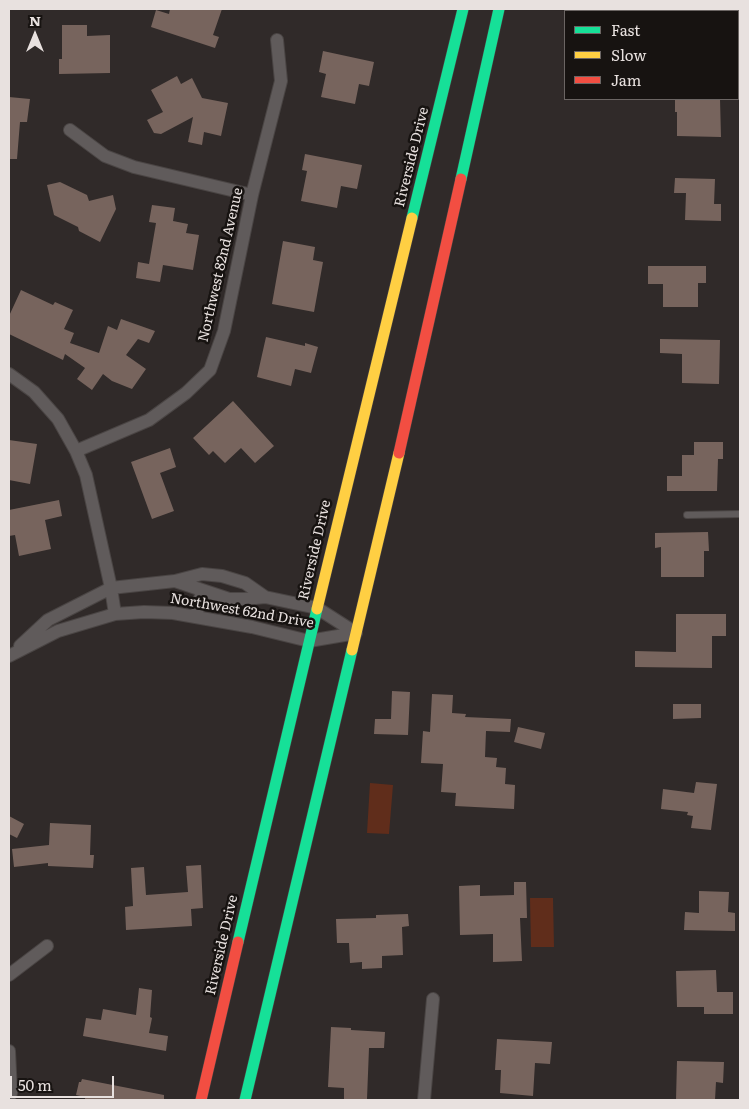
<!DOCTYPE html>
<style>
body{margin:0}
#map{position:relative;width:749px;height:1109px;overflow:hidden;background:#302a29;font-family:Literata,serif}
canvas{display:block}
.frame{position:absolute;inset:0;border:10px solid #e8e1df;pointer-events:none}
.legend{position:absolute;left:564px;top:10px;width:175px;height:90px;box-sizing:border-box;background:#171311;border:1px solid #6b6563;margin:0;padding:6px 9px;list-style:none;font-size:15px;color:#e8e1df}
.legend li{display:flex;align-items:center;gap:10px;height:25px}
.legend b{width:25px;border:1px solid #6b6563}
.north{position:absolute;left:10px;top:10px;width:50px;height:50px;-webkit-text-stroke:4px #171311;paint-order:stroke;rotate:0deg;font-size:14px;font-weight:700;line-height:20px;text-align:center;color:#e8e1df}
.north::after{content:'';display:block;margin:auto;width:18px;height:22px;background:#e8e1df;clip-path:polygon(50% 0,100% 100%,50% 72%,0 100%)}
.scale{position:absolute;left:10px;top:1076px;width:104px;height:22px;box-sizing:border-box;border:2px solid #e8e1df;border-top:0;padding-left:6px;font-size:15px;line-height:18px;white-space:nowrap;color:#e8e1df;-webkit-text-stroke:4px #171311;paint-order:stroke}
</style>
<div id="map">
<canvas width="749" height="1109"></canvas>
<div class="frame"></div>
<ul class="legend">
<li><b style="height:6px;background:#16e098"></b>Fast</li>
<li><b style="height:6px;background:#ffcf43"></b>Slow</li>
<li><b style="height:6px;background:#f24e42"></b>Jam</li>
</ul>
<div class="north">N</div>
<div class="scale">50 m</div>
</div>
<script>
const ctx = document.querySelector('canvas').getContext('2d');
ctx.lineJoin = 'round';
function fill(path, color) { ctx.fillStyle = color; ctx.fill(path, 'evenodd'); }
function trace(path, color, width, dash) { ctx.strokeStyle = color; ctx.lineWidth = width; ctx.lineCap = dash ? 'butt' : 'round'; ctx.setLineDash(dash || []); ctx.stroke(path); }
function write(font, color, halo, rows, align = 'center') {
  ctx.font = font + ' Literata,serif'; ctx.lineWidth = 5; ctx.setLineDash([]); ctx.textBaseline = 'middle'; ctx.strokeStyle = halo; ctx.fillStyle = color; for (const [text, x, y, turn = 0] of rows) {
    ctx.save(); ctx.translate(x, y); ctx.rotate((+turn || 0) * Math.PI / 180); ctx.textAlign = isNaN(turn) ? turn : align; if (halo) ctx.strokeText(text, 0, 0); ctx.fillText(text, 0, 0); ctx.restore();
  }
}
const green = new Path2D(`
 M370 783 393 785 389 834 367 833Z
 M530 898H553L554 947H531Z`);
const building = new Path2D(`
 M170 9H222L213 35 219 37 215 48 151 27 156 10 169 14Z
 M62 25H87V36L110 35V73L59 74V59H62Z
 M323 51 374 62 369 86 359 84 355 104 321 97 326 74 319 72Z
 M177 76 181 84 192 78 202 98 228 103 221 136 204 132 202 145 188 142 193 117 161 134 154 133 147 120 163 112 151 90Z
 M9 97 30 99 27 122H20L17 159H9Z
 M675 99H720L721 137 677 136V112H675Z
 M305 154 362 165 357 189 341 186 337 208 301 201 307 171 302 170Z
 M675 178 715 179 714 204H721V221L685 220 686 193H674Z
 M60 182 87 195 89 201 113 195 116 209 100 242 79 231 78 227 54 215 47 185Z
 M152 205 175 208 173 221 188 224 186 233 199 235 193 270 163 265 160 282 136 278 138 262 149 264 156 223 149 222Z
 M283 241 315 247 313 260 323 262 314 312 272 304Z
 M648 266H706V283H698V307H663V284H648Z
 M21 290 53 305 55 302 73 310 64 329 74 333 70 343 99 353 108 326 117 330 121 319 155 331 149 343 138 339 126 355 146 369 132 389 112 381 103 374 92 390 77 379 85 368 65 354 63 360 9 334V316Z
 M266 337 305 346V343L318 347 311 373 295 369 291 386 257 377Z
 M660 339 720 340 719 384 682 383V354L660 353Z
 M233 401 274 446 255 463 241 448 225 463 213 451 209 455 193 438Z
 M9 440 37 444 30 484 9 480Z
 M694 442H723V459H718L717 491H667V476H682V455H694Z
 M170 448 176 467 160 473 174 511 152 519 131 462Z
 M59 500 62 516 45 520 51 549 19 556 15 535 9 536V510Z
 M708 532 709 551H704V577H661V547L655 548V533Z
 M676 614H726V636H712V668L635 667V651L676 652Z
 M392 691 410 692 408 735 374 734 375 719H391Z
 M432 694 453 695 452 713 466 714 465 717 511 719 510 732 486 731 485 757 497 758 496 767 506 768 505 784 515 785 514 809 455 806 456 793 441 792 443 764 421 763 423 731 430 732Z
 M673 704H701V718L673 719Z
 M518 727 545 733 541 749 514 742Z
 M696 782 717 784 711 830 691 828 693 816 687 815 688 812 661 809 663 789 694 793Z
 M9 816 24 824 17 838 9 834Z
 M50 823 91 825 90 855H94L93 868 48 866V863L14 867 12 849 49 845Z
 M201 865 203 908 191 909 192 926 126 930 125 907 133 906 131 868 144 867 146 895 188 892 186 866Z
 M514 882H526L527 918H520L522 961 493 962V934L460 935 459 886 480 885V896L514 895Z
 M699 891 729 892 728 912 735 913V931L684 930 685 912 699 913Z
 M408 914 409 926 402 927 403 955 382 956V968L362 969V962L350 963 349 943H337L336 919 376 918V915Z
 M716 970 717 992H733V1014H704V1007H677L676 971Z
 M139 988 152 990 150 1017 152 1018 149 1033 168 1036 166 1051 83 1036 86 1018 101 1020 103 1009 136 1015Z
 M331 1027 351 1028V1030L385 1032 384 1048H369L367 1099H344V1088L328 1087Z
 M497 1039 552 1042 550 1064 535 1063 533 1096 500 1093 501 1070H495Z
 M677 1061 724 1062 723 1083 716 1082 715 1100H676Z
 M82 1079 164 1095V1100H85V1097L76 1095 79 1082H81Z`);
const lane = new Path2D(`
 M687 515 740 514`);
const street = new Path2D(`
 M70 130 105 156 134 167 252 195
 M9 374 34 392 58 419 76 451 86 475 111 588 115 614
 M76 451 149 420 186 393 210 370 224 331 252 195 281 81 277 40
 M175 581 229 599H245L265 597 317 608 356 633
 M196 617 202 590
 M20 646 48 620 111 588 175 581 202 574 222 576 245 583 265 597
 M9 656 58 631 115 614 144 612 173 613 252 627 309 641 356 633
 M9 975 47 946
 M9 1051 11 1093 9 1098
 M424 1100 433 999`);
const fast = new Path2D(`
 M461 179 499 9
 M412 218 463 9
 M238 942 317 609
 M245 1100 352 650`);
const slow = new Path2D(`
 M317 609 412 218
 M352 650 399 453`);
const jam = new Path2D(`
 M399 453 461 179
 M201 1100 238 942`);
const streetNames = [
 ["Riverside Drive",412,157,-76],
 ["Northwest 82nd Avenue",221,265,-77],
 ["Riverside Drive",315,550,-77],
 ["Northwest 62nd Drive",242,611,10],
 ["Riverside Drive",222,945,-77]
];
fill(green, '#602d1b');
fill(building, '#77645d');
trace(lane, '#4a4544', 8);
trace(street, '#4a4544', 14);
trace(fast, '#4a4544', 12);
trace(slow, '#4a4544', 12);
trace(jam, '#4a4544', 12);
trace(lane, '#605b5b', 6);
trace(street, '#605b5b', 12);
trace(fast, '#16e098', 11);
trace(slow, '#ffcf43', 11);
trace(jam, '#f24e42', 11);
write('14px', '#e8e1df', '#171311', streetNames);
</script>
